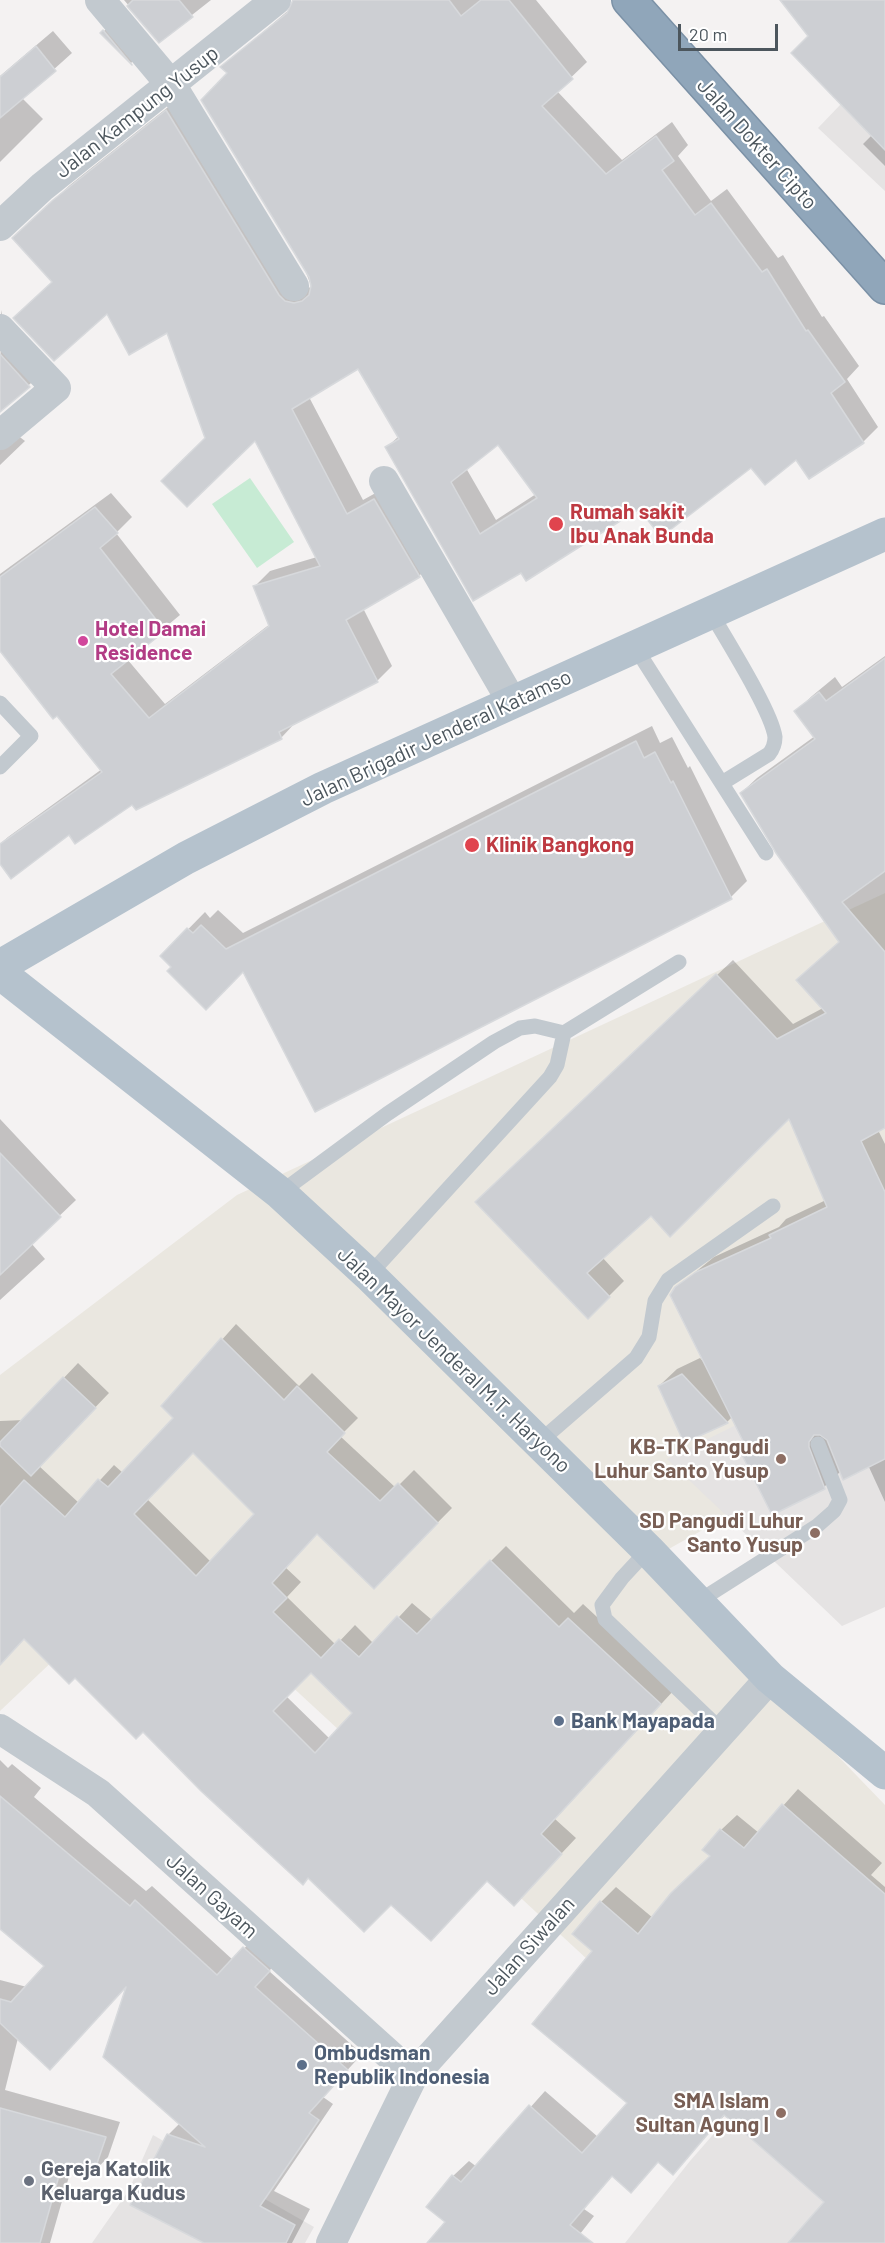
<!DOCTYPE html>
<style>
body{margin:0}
#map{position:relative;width:885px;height:2243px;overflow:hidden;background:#f4f2f2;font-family:Barlow,sans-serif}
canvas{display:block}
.scale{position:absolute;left:678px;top:24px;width:100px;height:27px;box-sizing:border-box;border:3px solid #4c565d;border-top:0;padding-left:8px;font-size:18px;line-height:21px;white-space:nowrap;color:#4c565d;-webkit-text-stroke:4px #fff;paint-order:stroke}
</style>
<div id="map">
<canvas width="885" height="2243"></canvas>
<div class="scale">20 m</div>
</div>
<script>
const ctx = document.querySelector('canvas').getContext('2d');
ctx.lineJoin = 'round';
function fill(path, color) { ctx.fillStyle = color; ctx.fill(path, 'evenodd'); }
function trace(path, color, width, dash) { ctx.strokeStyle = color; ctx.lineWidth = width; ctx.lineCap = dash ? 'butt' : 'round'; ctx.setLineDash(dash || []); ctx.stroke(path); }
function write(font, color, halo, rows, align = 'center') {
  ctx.font = font + ' Barlow,sans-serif'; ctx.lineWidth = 4.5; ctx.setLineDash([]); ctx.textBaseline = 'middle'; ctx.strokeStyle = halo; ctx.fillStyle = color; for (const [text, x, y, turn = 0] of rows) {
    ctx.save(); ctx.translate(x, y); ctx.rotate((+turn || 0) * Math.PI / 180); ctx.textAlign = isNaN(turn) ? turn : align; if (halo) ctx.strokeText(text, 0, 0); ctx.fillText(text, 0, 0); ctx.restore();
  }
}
const commercial = new Path2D(`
 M885 893V1428L649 1560 885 1805V1932L732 2093 157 1562 0 1711V1375L237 1195Z`);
const education = new Path2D(`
 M885 58V191L818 128Z
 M885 1362V1607L842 1626 667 1459 791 1398Z
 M774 2065 885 2243H625L690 2161Z
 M153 2135 314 2227 305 2243H92L129 2190Z`);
const green = new Path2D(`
 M250 478 294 542 257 568 212 504Z`);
const shadow = new Path2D(`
 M124 0H211L159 41Z
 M294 0H536L587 62 557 91 622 160 672 122 688 145 678 156 711 201 727 189 778 258 783 255 822 317 824 316 859 366 847 379 878 427 863 442 751 466 639 507 474 599 387 447 399 436 359 367 309 397 363 500 390 485 434 561 419 576 363 608 392 666 377 681 296 722 281 738 0 861V844L8 837 102 769 0 646V574L111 493 132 517 116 533 180 615 127 659 165 704 270 624 255 586 270 571 317 557 255 439 207 438 167 331 107 311 53 282 29 223 70 185 182 96 301 286 312 288 229 73 222 67 290 9ZM499 443 536 494 496 520 466 468Z
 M782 0H885V166L863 144 872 135 810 36Z
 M109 26 136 58 131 63 102 33Z
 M53 31 72 53 22 98 43 119 0 162V76Z
 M1 310 4 324 46 369 0 412Z
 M0 422 25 441 0 465Z
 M885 656V1126L878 1130 885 1144V1502L868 1465 841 1471 824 1487 744 1440 733 1416 727 1422 685 1441 659 1386 677 1369 700 1358 706 1365 676 1288 714 1257 779 1227 786 1219 826 1200 790 1116 651 1214 602 1257 624 1281 588 1317 493 1186 733 960 793 1024 823 1008 798 980 840 941 741 793 757 778 815 736 796 711 812 696 835 677 842 687Z
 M652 726 660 743 672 737 688 768 690 766 747 881 731 897 244 969 173 967 162 956 205 912 210 918 218 910 243 933Z
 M0 1119 76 1200 31 1243 45 1259 0 1300Z
 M236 1324 299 1386 312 1373 358 1418 340 1436 396 1488 414 1470 452 1508 374 1587 318 1532 285 1567 301 1582 287 1597 336 1645 355 1625 374 1644 412 1603 432 1620 506 1546 574 1613 583 1604 675 1689 555 1819 576 1838 528 1889 488 1880 391 1903 309 1876 143 1730 24 1637 0 1641V1421L24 1420 78 1363 109 1393 39 1466 79 1503 114 1465 123 1473 175 1418 163 1406ZM193 1451 256 1514 211 1562 147 1499ZM311 1671 354 1713 330 1739 286 1696Z
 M0 1760 8 1768 12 1764 41 1788 34 1797 146 1891 152 1886 233 1960 260 1932 284 1955 269 1971 362 2054 323 2097 333 2104 274 2191 310 2209 292 2243H208L168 2135 180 2123 128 1984 18 2038 5 2090 120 2122 108 2157 93 2173 72 2166 50 2243H0V1980L27 1987 46 1966 0 1927Z
 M798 1789 882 1863 871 1875 885 1887V2243H790L826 2202 726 2114 673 2173 659 2161 646 2175H613L584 2209 594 2216 573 2243H429L448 2222 453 2176 469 2161 477 2167 545 2091 598 2137 629 2103 594 1951 601 1902 616 1887 653 1918 712 1856 721 1830 737 1815 759 1833Z`);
const building = new Path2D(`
 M133 0H179L193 17 159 43 127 6Z
 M293 0H449L461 16 481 0H509L573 79 542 106 606 174 656 136 674 161 662 170 695 215 711 203 762 272 767 269 806 331 808 330 845 382 831 393 864 443 809 479 796 460 765 485 751 468 661 537 639 509 526 581 521 573 473 601 385 447 399 439 358 369 292 409 347 514 374 499 420 577 346 620 378 682 279 732 282 739 136 810 132 805 75 844 69 835 11 879 0 864V844L102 772 57 716 53 719 0 651V577L95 507 118 533 100 548 165 631 111 674 149 718 269 626 253 586 320 566 255 441 187 507 161 481 205 438 167 333 129 355 107 314 54 361 13 318 52 282 12 238 53 200 166 110 279 295 285 301 294 303 302 301 309 295 311 286 309 277 201 100 227 73 220 67 287 13ZM498 445 537 498 480 534 451 482Z
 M780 0H885V150L791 53 808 36Z
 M103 30 132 65 100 33Z
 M36 46 56 71 0 118V77Z
 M0 354 30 387 0 412Z
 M885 658V871L842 902 885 952V1128L861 1141 885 1192V1459L843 1480 827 1440 820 1435H814L809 1442V1447L825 1489 772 1515 737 1445 743 1441 670 1295 675 1287 696 1272 771 1238 769 1235 827 1207 789 1119 670 1237 651 1216 587 1273 610 1297 588 1319 475 1202 716 974 777 1039 826 1013 796 980 839 942 776 853 740 793 815 739 794 711 819 692 826 701Z
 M636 741 644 758 655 752 671 783 673 781 732 899 315 1112 243 972 206 1010 167 971 171 967 160 956 187 928 193 933 201 925 226 949Z
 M0 1153 61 1217 0 1275Z
 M221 1338 284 1400 297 1386 345 1433 327 1452 380 1501 398 1483 438 1523 374 1589 317 1534 272 1583 287 1598 273 1612 321 1658 339 1639 359 1657 397 1616 417 1634 490 1560 559 1627 568 1618 661 1704 541 1834 562 1854 514 1906 487 1881 431 1941 391 1905 364 1932 308 1878 303 1885 201 1791 143 1732 136 1739 75 1678 69 1684 24 1639 0 1665V1507L24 1480 65 1517 98 1479 108 1487 173 1418 161 1406ZM193 1453 254 1514 196 1576 134 1514ZM311 1673 352 1713 315 1753 273 1711Z
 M682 1374 728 1423 684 1443 658 1386Z
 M63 1377 96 1408 31 1476 0 1446V1442Z
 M0 1796 130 1906 135 1900 217 1975 243 1947 270 1971 255 1987 348 2070 309 2113 319 2120 260 2206 295 2225 286 2243H204L130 2205 167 2134 205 2147 103 2057 126 1987 50 2070 0 2023V1999L11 2002 44 1966 0 1929Z
 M782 1804 885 1894V2243H788L824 2202 724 2115 673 2175 658 2162 631 2193 612 2176 570 2225 593 2243H427L445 2222 426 2207 452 2175 461 2182 529 2105 582 2153 627 2103 532 2024 592 1951 572 1934 600 1901 638 1934 671 1893 710 1856 702 1850 720 1829 744 1848Z
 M0 2108 106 2137 93 2175 62 2165 40 2243H0Z`);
const lane = new Path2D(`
 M711 613C726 639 772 712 775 737 775 744 773 749 769 754L722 783
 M635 647 766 853
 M0 703 31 736 0 767
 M280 1193 387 1114 494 1042 520 1028 535 1026 564 1033 679 962
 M369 1275 550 1077 557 1065 564 1033
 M538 1443 636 1358 649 1337 655 1301 668 1280 773 1206
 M648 1550 622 1578 602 1605 605 1619 722 1731
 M699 1601 817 1526 834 1511 840 1500 818 1444`);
const street = new Path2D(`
 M100 0 172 86 294 286
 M0 226 42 187 276 0
 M0 329 56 388 0 435
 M384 481 512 702
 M0 1729 98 1793 413 2076
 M331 2243 413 2076 770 1678`);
const primary = new Path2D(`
 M0 966 186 858 323 788 885 534
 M0 973 280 1193 369 1275 648 1550 770 1678 885 1773`);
const highway = new Path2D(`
 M629 0 885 287`);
const markers = [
 [556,524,8,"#e0444e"],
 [83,641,6,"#d1479c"],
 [472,845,8,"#e0444e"],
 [781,1459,6,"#8d6e63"],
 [815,1533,6,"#8d6e63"],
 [559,1721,6,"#5c6f8a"],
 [302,2065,6,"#5c6f8a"],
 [781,2113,6,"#8d6e63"],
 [29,2181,6,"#6b7280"]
];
const streetNames = [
 ["Jalan Kampung Yusup",137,112,-38],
 ["Jalan Dokter Cipto",757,144,48],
 ["Jalan Brigadir Jenderal Katamso",436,738,-25],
 ["Jalan Mayor Jenderal M.T. Haryono",454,1360,44],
 ["Jalan Gayam",212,1896,42],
 ["Jalan Siwalan",529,1946,-48]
];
const healthNames = [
 ["Rumah sakit",570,512],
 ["Ibu Anak Bunda",570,536],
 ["Klinik Bangkong",486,845]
];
const hotelNames = [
 ["Hotel Damai",95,629],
 ["Residence",95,653]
];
const educationNames = [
 ["KB-TK Pangudi",769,1447],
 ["Luhur Santo Yusup",769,1471],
 ["SD Pangudi Luhur",803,1521],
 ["Santo Yusup",803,1545],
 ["SMA Islam",769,2101],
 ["Sultan Agung I",769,2125]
];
const serviceNames = [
 ["Bank Mayapada",571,1721],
 ["Ombudsman",314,2053],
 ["Republik Indonesia",314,2077]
];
const worshipNames = [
 ["Gereja Katolik",41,2169],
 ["Keluarga Kudus",41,2193]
];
fill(commercial, '#eae7e0');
fill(education, '#e5e3e3');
fill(green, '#c7ebd4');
fill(shadow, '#0003');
fill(building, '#cdcfd3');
trace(building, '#d7d9dc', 1.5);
trace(highway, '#7b91a6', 36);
trace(lane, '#c2c9cf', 15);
trace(street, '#c2c9cf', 30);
trace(primary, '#b5c2cd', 33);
trace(highway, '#90a6ba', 33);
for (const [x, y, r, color] of markers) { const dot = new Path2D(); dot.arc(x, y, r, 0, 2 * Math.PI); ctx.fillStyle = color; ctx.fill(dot); trace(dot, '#fff', 2); }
write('21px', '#4c565d', '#fff', streetNames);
write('bold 21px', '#be3a42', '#fff', healthNames, 'left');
write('bold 21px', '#b23c85', '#fff', hotelNames, 'left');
write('bold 21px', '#785e54', '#fff', educationNames, 'right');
write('bold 21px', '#4e5e75', '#fff', serviceNames, 'left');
write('bold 21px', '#5b616d', '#fff', worshipNames, 'left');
</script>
